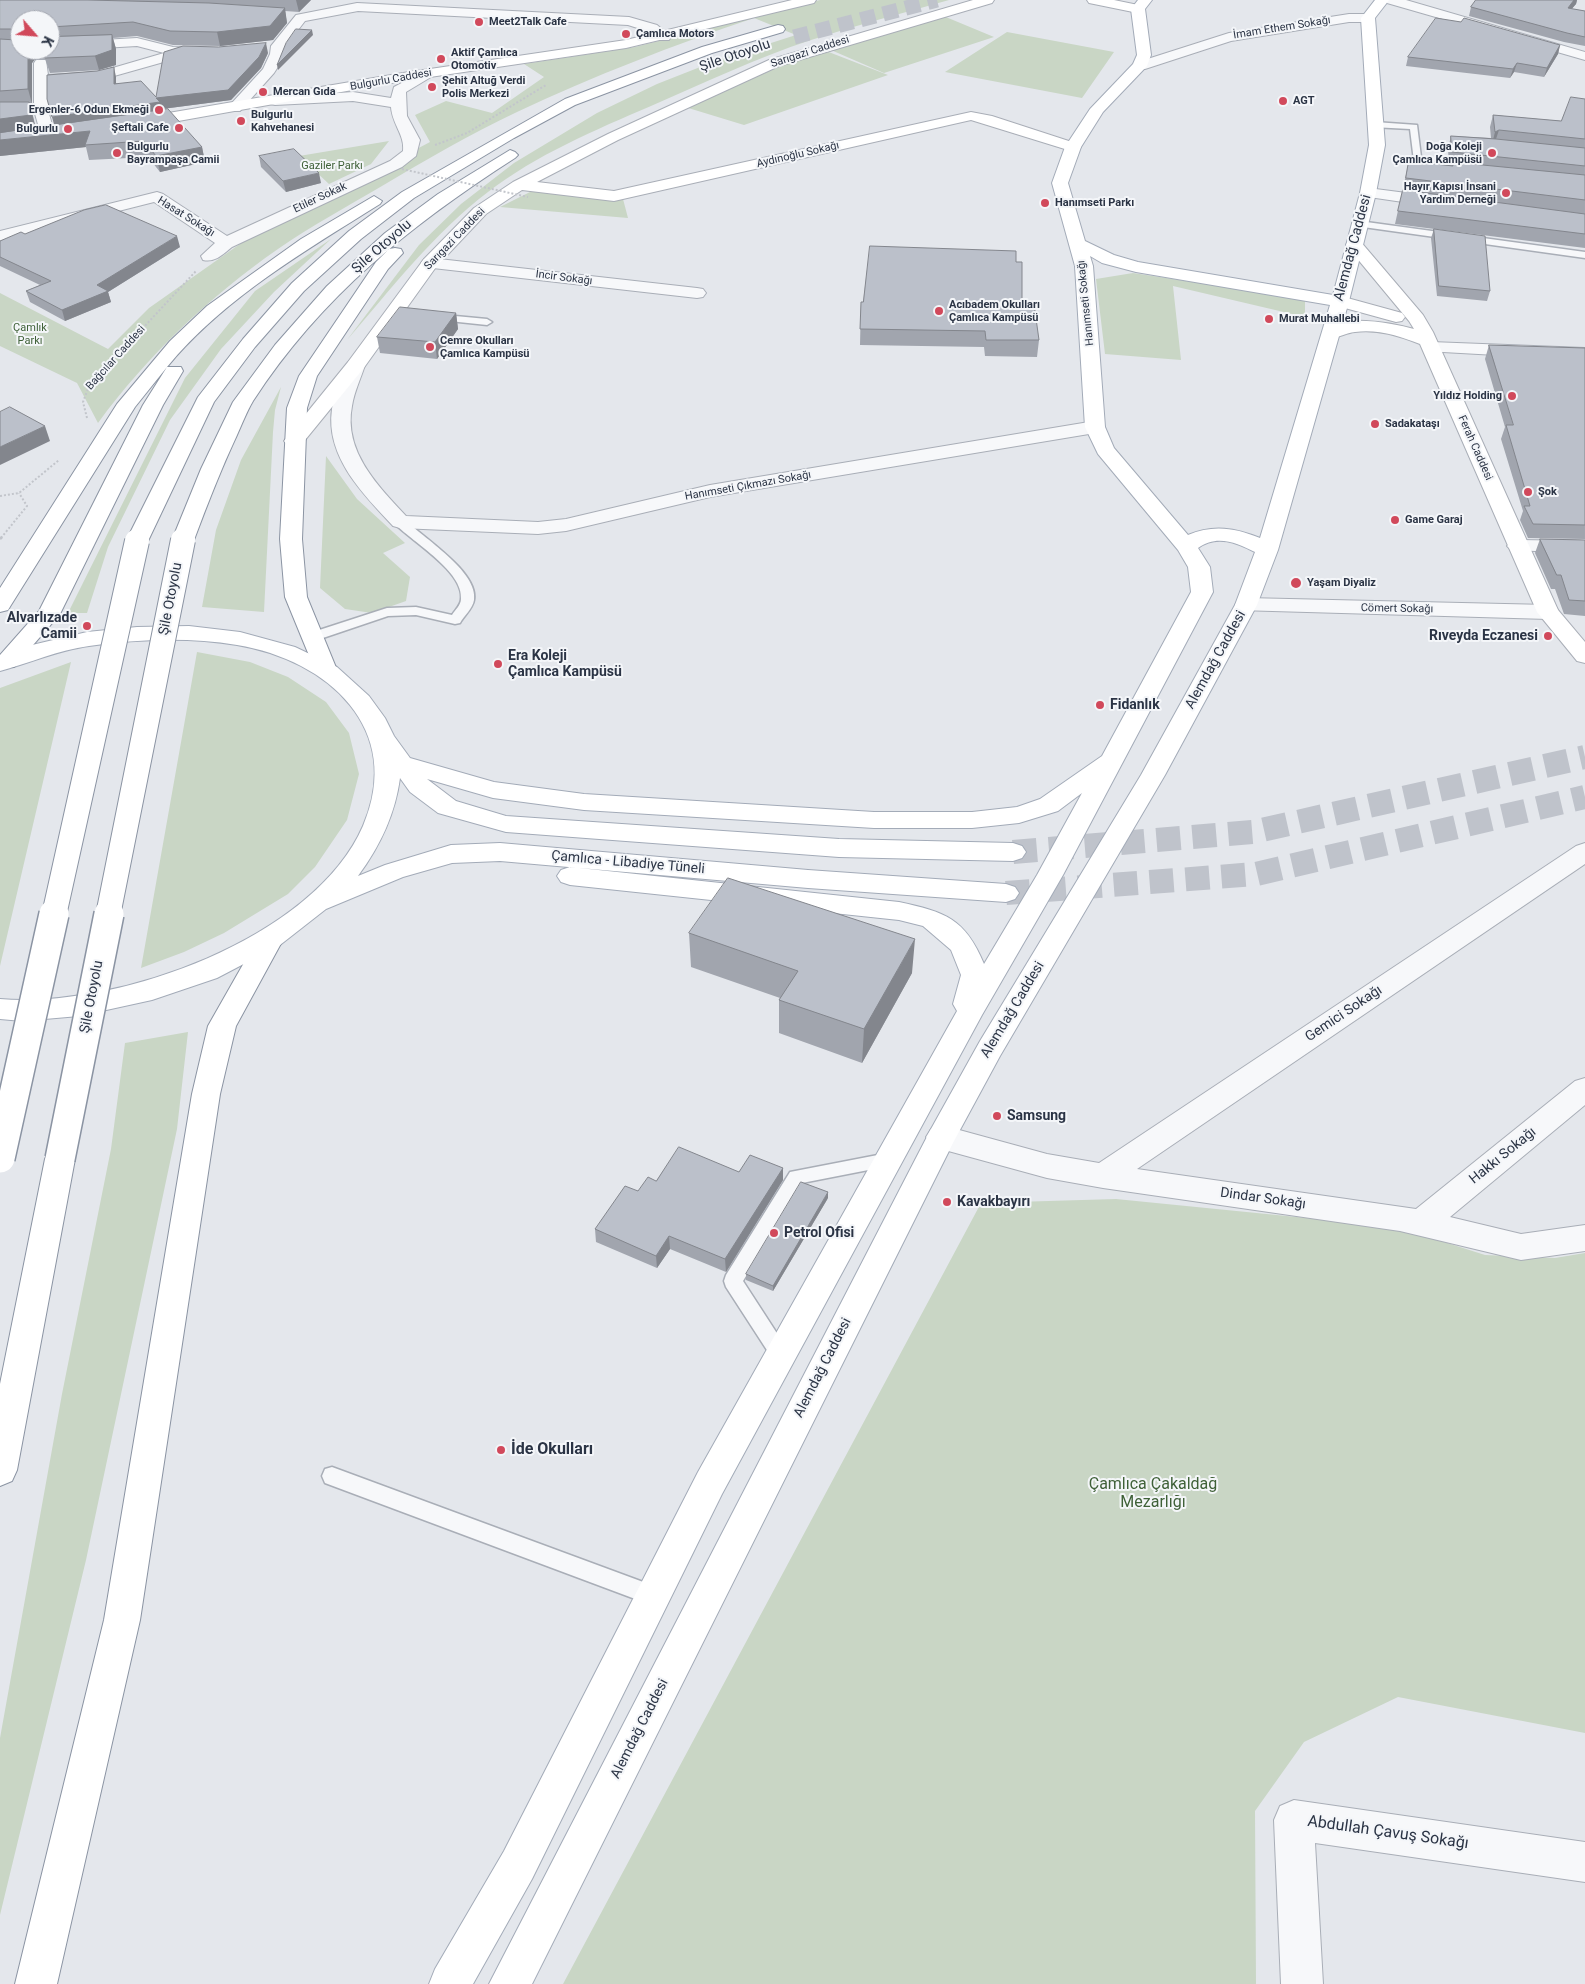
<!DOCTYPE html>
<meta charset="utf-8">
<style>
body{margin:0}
#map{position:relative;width:1585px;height:1984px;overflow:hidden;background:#e4e7ec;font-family:Roboto,sans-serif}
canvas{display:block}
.north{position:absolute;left:10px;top:10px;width:50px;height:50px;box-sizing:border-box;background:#f4f6f9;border:1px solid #a4a8b1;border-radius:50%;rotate:117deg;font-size:14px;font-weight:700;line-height:20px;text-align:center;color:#2b3445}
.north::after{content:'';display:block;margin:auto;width:18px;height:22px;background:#d1495b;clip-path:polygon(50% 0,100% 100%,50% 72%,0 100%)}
</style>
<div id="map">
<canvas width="1585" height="1984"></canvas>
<div class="north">K</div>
</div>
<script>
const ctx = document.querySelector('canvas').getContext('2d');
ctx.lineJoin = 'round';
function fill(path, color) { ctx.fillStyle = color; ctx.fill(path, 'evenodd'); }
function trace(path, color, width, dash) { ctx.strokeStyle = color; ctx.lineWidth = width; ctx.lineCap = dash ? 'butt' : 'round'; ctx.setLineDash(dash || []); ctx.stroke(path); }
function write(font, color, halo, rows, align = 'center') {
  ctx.font = font + ' Roboto,sans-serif'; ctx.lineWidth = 4; ctx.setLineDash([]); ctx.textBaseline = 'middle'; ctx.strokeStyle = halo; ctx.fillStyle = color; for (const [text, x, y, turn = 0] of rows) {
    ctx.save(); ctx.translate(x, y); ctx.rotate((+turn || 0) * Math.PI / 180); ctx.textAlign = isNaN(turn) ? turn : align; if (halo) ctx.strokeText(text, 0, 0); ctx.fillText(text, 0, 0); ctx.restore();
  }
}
const green = new Path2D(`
 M820 0H949C903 13 857 25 811 40 756 58 704 83 651 106 595 130 536 155 488 192 434 233 391 289 347 340L419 245 461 204 514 163 597 113 657 84 718 60 796 35 754 18C674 45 593 76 517 112 470 134 426 160 382 186 348 206 311 226 278 249 209 297 148 355 98 423L77 383 0 346V293L108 349 149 308 247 239 430 142 415 115 446 101 492 113 544 77 524 64 635 47Z
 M941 15 994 37 884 73 831 50Z
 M1007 32 1114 52 1082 98 945 72Z
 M821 49 888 75 744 125 685 107Z
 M389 141 371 164 329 184 299 156Z
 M536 189 623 199 628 218 500 207Z
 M331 239 274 292 221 349 170 420 108 547 87 613H68L185 378 255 291Z
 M1133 273 1305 299V317L1173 286 1181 360 1105 354 1096 279Z
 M281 387 275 410 273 432 264 612 202 607 216 530 241 460Z
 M326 456 357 499 405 543 383 553 410 577 406 601 372 613 345 609 320 588Z
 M197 652 250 662 288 677 326 702 349 733 359 774 347 820 315 867 288 894 224 933 184 952 141 968Z
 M71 662 0 966V688Z
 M188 1032 177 1129 86 1560 0 1915V1738L62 1394 111 1149 125 1043Z
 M1116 1199 1397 1227 1485 1255 1555 1258 1585 1253V1733L1398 1697 1304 1742 1255 1811 1256 1984H563L981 1203Z`);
const primaryTunnel = new Path2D(`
 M1013 852 1253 832 1585 757
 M1006 893 1256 874 1585 797`);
const highwayTunnel = new Path2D(`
 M794 37 937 0`);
const pathFar1 = new Path2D(`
 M435 145 467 133 546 85
 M87 418 83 402 89 386 196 271
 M0 496 19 493 59 460
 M1 538 27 506 19 493`);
const path = new Path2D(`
 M0 539 2 537`);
const lane = new Path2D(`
 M1375 122 1417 125 1421 157 1454 170 1449 173 1414 161 1410 129 1372 127 1371 125Z
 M1359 221 1585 252V258L1356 226V222Z
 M434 314 487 319 492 322 487 325 430 319V315Z
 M400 518 404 519C422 537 479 572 474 600 473 608 464 616 460 623L455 624 416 615 388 616 317 640H307L305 637 307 634 387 608 416 607 452 615C455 610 461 605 461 599 464 572 413 542 396 525L394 522 396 519Z
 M888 1153 894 1155 897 1160 894 1165 802 1183 743 1281 791 1355 788 1361 781 1363 774 1361 726 1287 724 1281 726 1275 790 1172Z
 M332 1467 654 1586 662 1589 665 1596 662 1603 654 1606 325 1483 322 1476 325 1469Z`);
const street = new Path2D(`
 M1385 0H1406L1585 52V60L1387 3Z
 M357 3 629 17 657 25 671 37 669 40H659L647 31 628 25 358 11 305 21 285 47 281 62 274 73 240 111H230L228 108 230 105 263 69 270 54 271 46 296 15Z
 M1349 14H1368L1375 18 1368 22H1349L1231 41 1145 69H1135L1133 66 1135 63 1229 33Z
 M137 38 173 47 207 48 214 52 207 56H185L100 80 48 84V110L55 136 52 139H42L34 110V63L36 60H46L48 75 99 72 164 53 137 46 50 51 45 50H50V43Z
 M426 70 433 74 431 77 406 92 407 116 420 140 416 156 402 167 232 247C223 254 215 263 203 260L201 256 215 243 154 202 0 241V231L157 192 163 194 227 236 390 161 403 151C405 135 392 124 391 107L353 101 275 105 270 104 268 101 270 98 353 92 391 98 394 87Z
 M1368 188 1437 197 1445 202 1437 207 1362 196 1360 193 1362 190Z
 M430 258 697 288 703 289 706 293 703 297 697 298 424 267 421 263 424 259Z
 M1431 342 1585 348V360L1425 351 1422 347 1425 343Z
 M356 359 363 361 365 365C361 378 354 392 352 406 343 451 378 486 406 516L538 522 566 519 710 485 1095 421 1102 423 1105 427 1102 431 1095 433 710 497 566 531 538 534 400 528 393 526C364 495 325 457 332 409 334 394 341 380 347 365L349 361Z
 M1518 540 1585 541V553L1511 550 1507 546 1511 542Z
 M1246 598 1548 605 1556 607 1559 612 1556 617 1548 619 1238 610 1235 605 1238 600Z
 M1585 843V864L1137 1169 1416 1209 1575 1081 1585 1078V1105L1450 1217 1521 1234 1585 1225V1251L1521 1260 1400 1231 1103 1188 1047 1178 941 1149 931 1145 926 1137 931 1129 941 1125 1047 1154 1099 1163 1576 846Z
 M1294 1800 1585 1842V1882L1315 1843 1323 1984H1281L1274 1820 1280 1806Z`);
const secondary = new Path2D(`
 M792 0H816L814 3 626 48 403 81 139 128 131 123 139 118 403 73 626 40Z
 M973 0H994L992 3 779 66 618 140 537 182 614 191 971 112 992 116 1078 144 1081 147 1078 150H1068L971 120 614 201 522 190 486 214 436 267 363 369 301 445H287L284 441 348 362 424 259 474 208 513 182 608 134 769 60Z
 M1087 0H1114L1143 6 1145 9 1138 13 1089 3Z
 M1354 240 1360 241 1423 315 1433 332 1558 610 1585 642V663L1577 661 1537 612 1420 344C1399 336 1378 329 1355 332 1344 333 1336 340 1325 337L1322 333C1337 312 1393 323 1414 329L1409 321 1346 245 1348 241Z
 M1340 296 1402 313 1405 317 1402 321 1396 322 1334 305 1331 301 1334 297Z`);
const primary = new Path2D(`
 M1138 0H1152L1145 9 1151 55 1147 66 1103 112 1081 147 1068 183 1085 241 1114 255 1138 262 1333 295 1360 193 1369 145 1361 18 1375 0H1389L1375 18 1385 145 1376 193 1349 301 1278 550 1257 605 1165 775 1000 1056 954 1141 532 1984H489L931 1129 980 1041 1141 775 1235 605 1255 552C1237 543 1217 534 1198 548L1210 567 1213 592 1063 875 982 1015 722 1494 532 1879 473 1984H429L435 1969 504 1851 698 1472 957 1011 953 1004 961 975 951 950 923 926 899 920 570 885 561 882 557 876 561 870 570 867 899 902C945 912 965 918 984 964L1037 875 1082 793 1058 811 1019 823 972 828H874L584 810 493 798 427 779 456 801 506 816 839 839 1013 843 1022 846 1026 852 1022 858 1013 861 839 857 506 832 438 813 410 792 400 778C395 815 380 846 358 876L385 865 451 845 500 843 808 870 1006 884 1015 887 1019 893 1015 899 1006 902 808 888 500 861 452 863 403 877 326 909 280 945 217 978 152 1000 79 1016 22 1021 0 1019V999C116 1009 314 939 363 826 405 729 328 660 237 645 188 637 138 639 89 646 58 650 30 663 0 671V656L32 645 87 632 137 627 189 626 240 632 295 647 337 667 369 696 385 718 394 736 410 758 494 782 584 794 874 812H972L1017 807 1040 799 1102 756 1191 592 1188 567 1178 550 1098 454 1085 427 1075 266 1052 183 1065 147 1090 109 1133 64 1137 55 1131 9ZM1090 256 1102 263 1136 272 1330 305 1260 538C1236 528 1213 524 1188 535L1114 448 1105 427 1093 266Z`);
const highway = new Path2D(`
 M778 25 783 26 785 29 783 32 712 53 575 105 514 138 414 198 361 239 304 291 255 347 214 402 148 541 144 545 137 547 130 545 126 541 198 397 243 339 292 283 349 231 402 192 565 99 702 47Z
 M510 150 515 152 518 155 515 158C411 225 322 295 253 401 247 411 242 424 237 435 221 469 207 505 194 540L190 544 183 546 176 544 172 540 201 469 233 402 275 345 327 286 385 233 438 194Z
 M374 196 382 201 380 204C305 251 224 298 167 367H181L183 371 163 405 60 614 14 667H0V655L39 611 143 405 167 367 135 407 11 605 8 610 0 612V588L117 404 170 341 207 306 301 239Z
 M395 248 401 249 403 253 388 269 317 376 307 408 302 539 307 597 337 670 334 675 326 677 318 675 315 670 285 597 280 539 287 408 299 376 376 262 389 249Z
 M271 929 280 931 284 938 236 1026 220 1094 140 1620 57 1984H15L104 1620 192 1094 208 1026 262 931Z
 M60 1147 71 1151 75 1159 17 1470 12 1481 0 1486V1384L45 1159 49 1151Z`);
const pathBridge = new Path2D(`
 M402 169 528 197`);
const highwayBridgeFar1 = new Path2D(`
 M54 915 137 541
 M108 915 183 540`);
const highwayBridge = new Path2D(`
 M0 1158 54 914
 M60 1159 109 914`);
const wall = new Path2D(`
 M0 0H311L299 12 285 11 287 23 273 40 220 46 173 45 137 36 113 38 116 49V65L99 70 50 73 45 59 36 58 32 63V104H30L36 128 54 125 116 77V83L156 97 268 53 261 68 231 100 162 109 202 147 205 162 160 172 148 157 89 160 86 147 0 156ZM20 20H50V50H20Z
 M1476 0H1577L1576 4 1571 9 1585 11V46L1564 42 1469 16 1471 7Z
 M1461 22 1560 45 1558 54 1544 77 1514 72 1510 78 1406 66 1408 57Z
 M1585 99V248L1395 224 1409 161 1452 165H1449L1448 149 1451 136 1491 138 1490 127 1493 115 1561 121Z
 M259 156 321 183 286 192 261 167Z
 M1434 229 1490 291 1487 301 1437 296 1431 238Z
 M25 234 180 247 108 292 111 302 65 321 30 302 26 291 40 285 0 266V241Z
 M1016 262 1022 304 1039 340 1037 357 985 356 984 347 860 345 861 302H863Z
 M456 313 458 329 437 359 380 353 377 337Z
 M1489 345 1585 348V539L1528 538 1520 520 1523 511 1501 439 1505 427 1485 359Z
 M1540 539 1585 540V616L1564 614 1555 589H1551L1535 553Z
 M689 933 912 973 862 1063 779 1033V1000L780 998 691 967Z
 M783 1168V1180L726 1272 670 1249 657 1268 596 1242 595 1229 638 1191 656 1181Z
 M828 1198 773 1291 746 1280V1274Z`);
const shadedWall = new Path2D(`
 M296 0H311L299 12Z
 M1574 0H1577L1576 4 1565 17 1568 8Z
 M285 8 287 23 273 40 220 46 217 32Z
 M312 30 313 35 278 70 277 65Z
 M112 35 116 49V65L99 70 95 56Z
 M266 43 268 53 261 68 231 100 162 109 163 113 55 128 52 117 156 98Z
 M1560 45 1558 54 1544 77 1547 68Z
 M28 50H34L36 58 32 63V104L28 89Z
 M1517 63 1514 72 1510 78 1513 69Z
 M114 67 116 77V94L114 84Z
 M29 102 33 117 36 130 0 135V119Z
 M1499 130 1495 142 1492 144 1495 132Z
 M90 131 85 145 86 147 0 156V140Z
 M202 147 205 162 160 172 156 156Z
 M319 173 321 183 286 192 283 181Z
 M177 236 180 247 108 292 111 302 65 321 62 310 97 285Z
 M456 313 458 329 437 359 435 342Z
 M45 426 50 441 0 465V447Z
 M915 939 912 973 862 1063 864 1029Z
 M783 1168V1180L726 1272 725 1259Z
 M828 1192V1198L773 1291V1286Z
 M669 1236 670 1249 657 1268 656 1256Z`);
const building = new Path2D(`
 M0 0H88L209 3 285 8 270 26 217 32 170 31 133 22 50 27V20H20V34H18L16 29H0Z
 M1476 0H1574L1568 8 1585 11V37L1567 33 1471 7Z
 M1436 18 1461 22 1464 18 1560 45 1547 68 1517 63 1513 69 1408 57Z
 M296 29 312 30 277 65 286 43Z
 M112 35V50L95 56 45 58 44 50H50V37Z
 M20 38V50H28V89L0 91V39L16 40Z
 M266 43 259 57 228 90 156 98 160 102 52 117 47 99V75L97 71 114 67V84L141 81 156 97 164 52 183 46 218 47Z
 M1571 97 1585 99V139L1499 130 1495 132 1493 115 1561 121Z
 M0 102H29L31 115 0 119Z
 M168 109 202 147 156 156 144 141 85 145 90 131 0 140V133Z
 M1451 136 1496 139 1585 148V166L1452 152Z
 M294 149 319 173 283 181 259 156Z
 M1409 161 1453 166 1452 162 1585 175V200L1406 178Z
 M1403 190 1585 214V234L1398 211Z
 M106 205 177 236 97 285 108 291 62 310 26 291 51 281 0 257V241L21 232 25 234 84 210Z
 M1434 229 1485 236 1490 291 1439 286Z
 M870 246 1016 251V262H1022V304H1034L1039 340H986L985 331 860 329 861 302H863Z
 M400 307 456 313 435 342 377 337Z
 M1489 345 1585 348V525L1533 524 1524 506H1530L1506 425H1513Z
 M10 407 45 426 0 447V412Z
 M1540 539 1585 540V601L1569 600 1561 575H1557Z
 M728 878 915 939 864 1029 779 1000 798 971 689 933Z
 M679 1147 739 1172 750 1155 783 1168 725 1259 669 1236 656 1256 595 1229 625 1186 638 1191 648 1177 656 1181Z
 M801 1182 828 1192 773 1286 746 1274Z`);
const markers = [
 [479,22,5,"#d1495b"],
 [626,34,5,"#d1495b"],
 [441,59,5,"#d1495b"],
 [432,87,5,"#d1495b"],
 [263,92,5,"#d1495b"],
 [1283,101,5,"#d1495b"],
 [159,110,5,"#d1495b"],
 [241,121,5,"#d1495b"],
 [179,128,5,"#d1495b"],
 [68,129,5,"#d1495b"],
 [117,153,5,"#d1495b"],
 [1492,153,5,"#d1495b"],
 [1506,193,5,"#d1495b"],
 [1045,203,5,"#d1495b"],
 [939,311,5,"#d1495b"],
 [1269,319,5,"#d1495b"],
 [430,347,5,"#d1495b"],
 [1512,396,5,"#d1495b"],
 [1375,424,5,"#d1495b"],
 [1528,492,5,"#d1495b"],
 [1395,520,5,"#d1495b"],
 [1296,583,6,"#d1495b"],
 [87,626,5,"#d1495b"],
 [1548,636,5,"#d1495b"],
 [498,664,5,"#d1495b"],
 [1100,705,5,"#d1495b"],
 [997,1116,5,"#d1495b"],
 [947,1202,5,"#d1495b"],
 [774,1233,5,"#d1495b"],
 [501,1450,5,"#d1495b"]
];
const farPoinames = [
 ["Meet2Talk Cafe",489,22],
 ["Çamlıca Motors",636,34],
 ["Aktif Çamlıca",451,53],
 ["Otomotiv",451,66],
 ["Şehit Altuğ Verdi",442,81],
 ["Polis Merkezi",442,94],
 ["Mercan Gıda",273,92],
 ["AGT",1293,101],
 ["Ergenler-6 Odun Ekmeği",149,110,"right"],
 ["Bulgurlu",251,115],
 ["Kahvehanesi",251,128],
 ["Şeftali Cafe",169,128,"right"],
 ["Bulgurlu",58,129,"right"],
 ["Bulgurlu",127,147],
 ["Bayrampaşa Camii",127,160],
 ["Doğa Koleji",1482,147,"right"],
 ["Çamlıca Kampüsü",1482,160,"right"],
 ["Hayır Kapısı İnsani",1496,187,"right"],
 ["Yardım Derneği",1496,200,"right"],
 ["Hanımseti Parkı",1055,203],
 ["Acıbadem Okulları",949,305],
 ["Çamlıca Kampüsü",949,318],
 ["Murat Muhallebi",1279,319],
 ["Cemre Okulları",440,341],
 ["Çamlıca Kampüsü",440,354],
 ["Yıldız Holding",1502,396,"right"],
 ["Sadakataşı",1385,424],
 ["Şok",1538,492],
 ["Game Garaj",1405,520],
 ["Yaşam Diyaliz",1307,583]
];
const farStreetnames = [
 ["İmam Ethem Sokağı",1282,28,-9],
 ["Sarıgazi Caddesi",810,52,-18],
 ["Bulgurlu Caddesi",391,80,-10],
 ["Aydınoğlu Sokağı",798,155,-13],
 ["Etiler Sokak",320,198,-25],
 ["Hasat Sokağı",186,217,32],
 ["Sarıgazi Caddesi",455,239,-46],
 ["İncir Sokağı",564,278,7],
 ["Hanımseti Sokağı",1086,303,-96],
 ["Bağcılar Caddesi",116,358,-48],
 ["Ferah Caddesi",1475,448,66],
 ["Hanımseti Çıkmazı Sokağı",748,486,-10],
 ["Cömert Sokağı",1397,609,1]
];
const farParknames = [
 ["Gaziler Parkı",332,166],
 ["Çamlık",30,328],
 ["Parkı",30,341]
];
const streetNames = [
 ["Şile Otoyolu",735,56,-19],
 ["Şile Otoyolu",382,247,-41],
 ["Alemdağ Caddesi",1353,248,-75],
 ["Şile Otoyolu",171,599,-79],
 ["Alemdağ Caddesi",1216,660,-61],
 ["Çamlıca - Libadiye Tüneli",628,863,5],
 ["Şile Otoyolu",92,997,-79],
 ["Alemdağ Caddesi",1013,1010,-59],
 ["Gemici Sokağı",1344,1014,-34],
 ["Hakkı Sokağı",1503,1156,-39],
 ["Dindar Sokağı",1263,1199,8],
 ["Alemdağ Caddesi",823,1368,-63],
 ["Alemdağ Caddesi",640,1729,-63]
];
const poiNames = [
 ["Alvarlızade",77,618,"right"],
 ["Camii",77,634,"right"],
 ["Rıveyda Eczanesi",1538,636,"right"],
 ["Era Koleji",508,656],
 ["Çamlıca Kampüsü",508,672],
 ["Fidanlık",1110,705],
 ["Samsung",1007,1116],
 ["Kavakbayırı",957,1202],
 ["Petrol Ofisi",784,1233]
];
const nearPoinames = [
 ["İde Okulları",511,1450]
];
const nearParknames = [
 ["Çamlıca Çakaldağ",1153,1485],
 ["Mezarlığı",1153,1503]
];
const nearStreetnames = [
 ["Abdullah Çavuş Sokağı",1388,1833,8]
];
fill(green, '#c9d6c5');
trace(primaryTunnel, '#bfc3cb', 24, [24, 12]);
trace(highwayTunnel, '#bfc3cb', 15, [15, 8]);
trace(lane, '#a9aeb7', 3);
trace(street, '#a9aeb7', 2);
trace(secondary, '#a9aeb7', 2);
trace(primary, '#a3abb8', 2);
trace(highway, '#8b94a3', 2);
trace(pathFar1, '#c2c5cb', 2, [2, 2]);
trace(path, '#c2c5cb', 2.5, [3, 3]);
fill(lane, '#f7f8fa');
fill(street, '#f7f8fa');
fill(secondary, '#fff');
fill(primary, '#fff');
fill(highway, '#fff');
trace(highwayBridgeFar1, '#8b94a3', 26, []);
trace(highwayBridge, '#8b94a3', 32, []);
trace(pathBridge, '#c2c5cb', 2, [2, 2]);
trace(highwayBridgeFar1, '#fff', 24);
trace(highwayBridge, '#fff', 29);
fill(wall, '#a1a5ae');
fill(shadedWall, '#83868d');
fill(building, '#bbc0ca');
trace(building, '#83868d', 1);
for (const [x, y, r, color] of markers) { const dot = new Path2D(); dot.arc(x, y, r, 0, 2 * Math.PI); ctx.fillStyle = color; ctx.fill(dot); trace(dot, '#f4f6f9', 2); }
write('bold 11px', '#2b3445', '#f4f6f9', farPoinames, 'left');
write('11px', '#2b3445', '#f4f6f9', farStreetnames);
write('11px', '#3f6138', '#f4f6f9', farParknames);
write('14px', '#2b3445', '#f4f6f9', streetNames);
write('bold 14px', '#2b3445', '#f4f6f9', poiNames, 'left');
write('bold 16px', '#2b3445', '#f4f6f9', nearPoinames, 'left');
write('16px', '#3f6138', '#f4f6f9', nearParknames);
write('16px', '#2b3445', '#f4f6f9', nearStreetnames);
</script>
